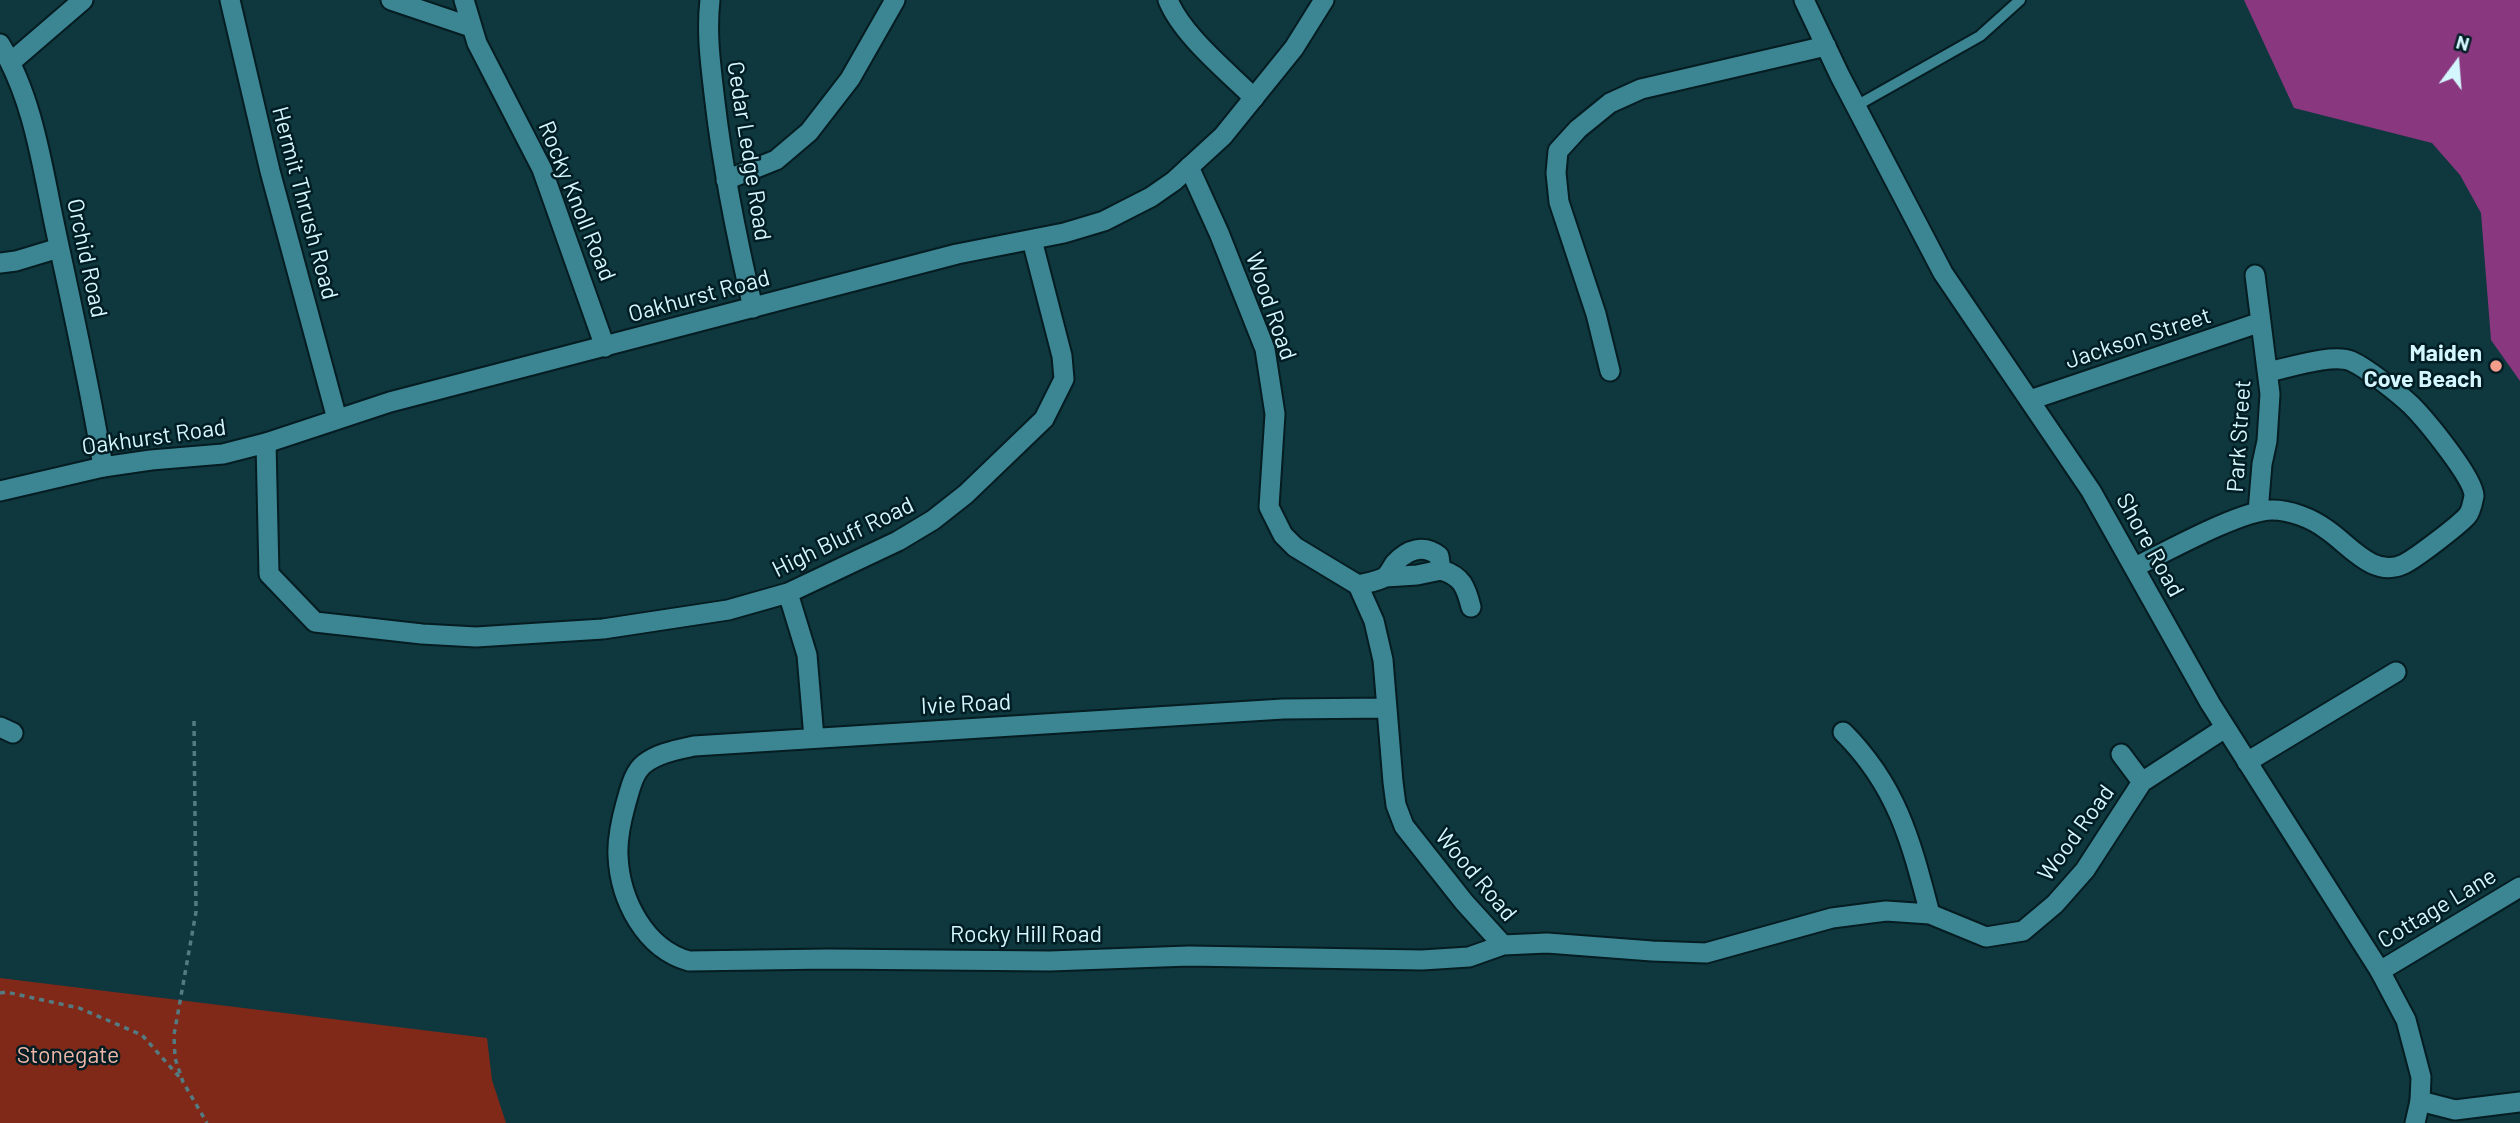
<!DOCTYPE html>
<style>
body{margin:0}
#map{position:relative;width:2520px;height:1123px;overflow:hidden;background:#0e373e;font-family:Barlow,sans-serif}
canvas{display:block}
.north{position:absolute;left:2422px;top:28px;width:70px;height:70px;-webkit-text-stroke:5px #001d23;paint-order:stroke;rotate:16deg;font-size:19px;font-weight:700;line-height:28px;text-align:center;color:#d4f7ff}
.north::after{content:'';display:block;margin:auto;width:24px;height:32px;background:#d4f7ff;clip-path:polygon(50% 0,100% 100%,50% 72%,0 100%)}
</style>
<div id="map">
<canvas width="2520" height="1123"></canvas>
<div class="north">N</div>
</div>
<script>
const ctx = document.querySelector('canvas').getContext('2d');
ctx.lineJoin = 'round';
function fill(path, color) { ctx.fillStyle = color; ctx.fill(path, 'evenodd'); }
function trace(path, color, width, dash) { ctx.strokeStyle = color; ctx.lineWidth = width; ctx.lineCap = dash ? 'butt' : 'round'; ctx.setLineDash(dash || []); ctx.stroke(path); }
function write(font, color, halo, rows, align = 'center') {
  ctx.font = font + ' Barlow,sans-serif'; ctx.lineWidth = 5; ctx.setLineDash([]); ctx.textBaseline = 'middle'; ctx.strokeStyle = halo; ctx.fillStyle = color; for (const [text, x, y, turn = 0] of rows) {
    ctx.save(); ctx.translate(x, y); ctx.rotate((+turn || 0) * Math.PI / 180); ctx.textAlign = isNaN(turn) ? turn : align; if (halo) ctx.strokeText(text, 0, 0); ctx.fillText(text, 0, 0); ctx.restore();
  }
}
const green = new Path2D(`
 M0 978 487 1038 492 1080 506 1123H0Z`);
const water = new Path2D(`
 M2244 0H2520V381L2491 340 2481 213 2460 175 2432 143 2294 108Z`);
const path = new Path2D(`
 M194 721 196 912 174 1035 175 1058 183 1082 207 1123
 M0 993 6 992 79 1008 142 1035 182 1080`);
const service = new Path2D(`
 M1856 106 1980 36 2020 0`);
const minor = new Path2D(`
 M230 0 270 171 337 419
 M391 0 471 27
 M464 0 477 43 542 169 605 347
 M710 0C706 34 711 67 715 102 723 171 737 239 753 308
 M1168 0C1182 35 1227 71 1254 98
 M0 44C33 98 42 165 55 227 72 307 90 386 103 467
 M11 62 83 0
 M1189 167 1219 233 1265 349 1275 414 1269 507 1283 535 1295 547 1358 585 1374 621 1383 660 1393 782 1396 805 1404 826 1464 902 1503 945 1547 943 1652 951 1706 953 1832 918 1886 911 1930 914 1986 937 2023 931 2055 904 2085 870 2142 782 2225 728
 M726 180 776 160 809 132 850 79 895 0
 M0 263 16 261 59 248
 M2255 275 2270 394 2267 441 2262 464 2258 512
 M1610 371 1596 314 1559 202 1556 173 1558 151 1578 129 1610 103 1641 89 1826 46
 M2030 400 2261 322
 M266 443 269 574 315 622 422 634 476 637 603 629 728 610 788 593 898 541 933 520 966 494 1044 419 1064 379 1062 356 1032 240
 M2135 567C2166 552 2241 510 2272 510 2290 510 2311 518 2326 529 2349 544 2373 579 2404 564 2416 558 2458 526 2467 516 2471 512 2473 501 2474 496 2474 478 2425 419 2411 405 2398 393 2367 368 2351 361 2333 353 2288 368 2268 372
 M1441 570C1462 576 1466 587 1471 607
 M1358 585C1366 583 1379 581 1385 577 1389 574 1392 567 1395 563 1408 549 1424 544 1439 556L1441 570 1417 575 1385 577
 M788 593 807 655 814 738
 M1387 708 1283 709 694 746C676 750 658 753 644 764 633 773 630 790 626 803 621 821 617 838 618 856 620 900 645 949 689 961L829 959 1050 961 1189 956 1422 960 1469 957 1503 945
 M0 727 13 733
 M1843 732C1898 787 1911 842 1930 914
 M2121 754 2142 782
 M2247 762 2396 672
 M2380 971 2520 887
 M2420 1101 2455 1110 2520 1102`);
const tertiary = new Path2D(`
 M1804 0 1840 76 1943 273 2091 491 2210 703 2380 971 2406 1020 2421 1077 2420 1101 2415 1123
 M0 491 103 467 151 460 223 454 266 443 390 402 957 254 1064 233 1104 221 1151 197 1174 181 1223 136 1294 48 1324 0`);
const markers = [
 [2496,366,7,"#f49d8b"]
];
const streetNames = [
 ["Cedar Ledge Road",749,151,81],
 ["Rocky Knoll Road",577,201,68],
 ["Hermit Thrush Road",305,203,75],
 ["Orchid Road",87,258,78],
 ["Oakhurst Road",699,296,-15],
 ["Wood Road",1271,306,71],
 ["Jackson Street",2138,338,-18],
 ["Park Street",2239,436,-86],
 ["Oakhurst Road",154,437,-8],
 ["High Bluff Road",843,537,-26],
 ["Shore Road",2150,545,61],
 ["Ivie Road",966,704,-3],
 ["Wood Road",2076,833,-54],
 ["Wood Road",1476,875,50],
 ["Cottage Lane",2437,908,-31],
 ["Rocky Hill Road",1026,934]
];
const poiNames = [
 ["Maiden",2482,353],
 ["Cove Beach",2482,379]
];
const parkNames = [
 ["Stonegate",68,1055]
];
fill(green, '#802919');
fill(water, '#89387f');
trace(service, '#051c21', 14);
trace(minor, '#051c21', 23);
trace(tertiary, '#051c21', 23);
trace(path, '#547b82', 3.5, [5, 5]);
trace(service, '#3c8694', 10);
trace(minor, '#3c8694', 19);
trace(tertiary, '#3c8694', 19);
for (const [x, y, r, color] of markers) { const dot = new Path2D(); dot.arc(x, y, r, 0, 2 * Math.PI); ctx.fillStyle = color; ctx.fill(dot); trace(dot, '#001d23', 2.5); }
write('23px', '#d4f7ff', '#001d23', streetNames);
write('bold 23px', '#d4f7ff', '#001d23', poiNames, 'right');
write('23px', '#eeb5a8', '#001d23', parkNames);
</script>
